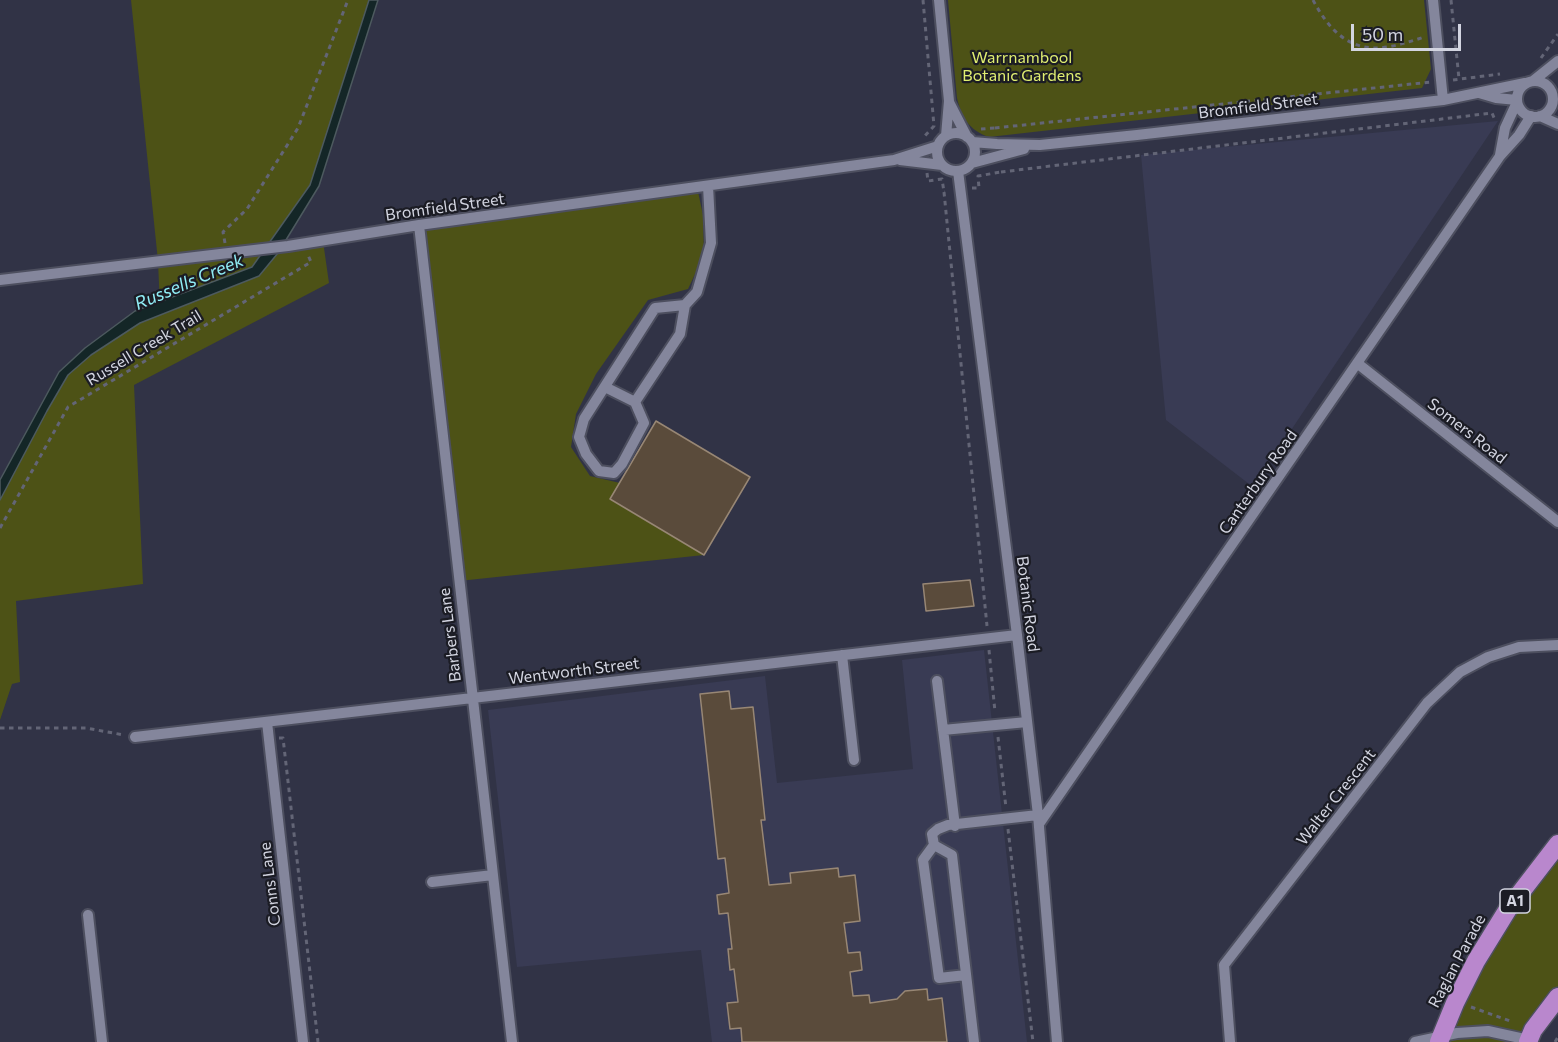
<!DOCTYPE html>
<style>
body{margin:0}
#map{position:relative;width:1558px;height:1042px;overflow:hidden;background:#313346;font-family:Commissioner,sans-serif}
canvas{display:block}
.scale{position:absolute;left:1351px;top:24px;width:110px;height:27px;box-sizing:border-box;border:3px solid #d3d5e1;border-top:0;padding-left:8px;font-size:18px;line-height:21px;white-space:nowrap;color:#d3d5e1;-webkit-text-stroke:4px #1b1c24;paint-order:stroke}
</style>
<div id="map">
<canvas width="1558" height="1042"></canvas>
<div class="scale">50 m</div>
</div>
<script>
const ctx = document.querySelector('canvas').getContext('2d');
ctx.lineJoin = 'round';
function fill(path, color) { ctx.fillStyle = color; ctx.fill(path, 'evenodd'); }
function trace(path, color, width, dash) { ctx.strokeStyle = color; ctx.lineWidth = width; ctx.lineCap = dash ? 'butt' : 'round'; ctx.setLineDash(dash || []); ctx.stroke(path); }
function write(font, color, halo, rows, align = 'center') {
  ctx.font = font + ' Commissioner,sans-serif'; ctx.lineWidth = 4.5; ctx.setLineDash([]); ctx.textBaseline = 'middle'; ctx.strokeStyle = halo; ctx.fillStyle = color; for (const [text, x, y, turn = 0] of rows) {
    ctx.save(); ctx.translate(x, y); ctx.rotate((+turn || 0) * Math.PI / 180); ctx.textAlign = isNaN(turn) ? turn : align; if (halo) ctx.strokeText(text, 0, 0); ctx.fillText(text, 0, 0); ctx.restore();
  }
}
const built = new Path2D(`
 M1498 121 1253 487 1166 420 1141 155Z
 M984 650 1027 1042H712L701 950 517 967 488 710 765 676 777 783 913 769 902 660Z`);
const green = new Path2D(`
 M131 0H371L313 186 265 247 323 241 329 283 134 385 143 584 16 601 20 682 12 684 0 720V489L62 375 160 308 158 261Z
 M948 0H1424L1431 69 1422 88 989 137C969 130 962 118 957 98Z
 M697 187 703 215 704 255 688 289 648 300 596 374 576 414 571 447 590 476 620 483 611 500 704 555 459 581 419 225Z
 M1558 844V999L1528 1042H1439L1455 1003Z`);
const water = new Path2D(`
 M369 0H378L319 186 278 253 259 276 140 323 91 355 68 375 47 411 0 500V480L59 372 85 348 135 311 252 267 310 185Z`);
const building = new Path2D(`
 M656 421 750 477 704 555 610 499Z
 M970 580 974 606 926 611 923 584Z
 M729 691 731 709 753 707 765 820H761L769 885 791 883 790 873 838 868 839 877 855 875 860 921 844 923 848 953 860 952 862 970 850 972 853 996 869 995 870 1003 897 999 905 991 927 989 928 1000 942 998 947 1042H742L741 1028 730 1029 727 1003 738 1002 734 969 730 970 728 949H732L728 913 719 914 717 895 729 893 725 858 718 859 700 694Z`);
const path = new Path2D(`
 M923 0 934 126 923 138
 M1313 0C1329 30 1350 53 1387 47 1400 45 1412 41 1424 37
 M1451 0 1459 79
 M1541 58 1558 34
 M1453 80 1500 74
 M995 128 1431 82
 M981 129 995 128
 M1001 172 1492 113 1495 120
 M927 173 928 181 942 179 944 192H945
 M972 188H979L978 176 1001 172V170
 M944 192 987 626
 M225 243 223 232 247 209 298 128 348 0
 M0 528 68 407 311 262 308 255
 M989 650 995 712
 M0 728H86L124 735
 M998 737 1006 808
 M279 738H283L318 1042
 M1008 829 1033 1042
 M1471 1007 1513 1022
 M1555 1042 1558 1037`);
const minor = new Path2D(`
 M939 0 949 101 946 136
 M1433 0 1443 100
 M1533 81 1558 61
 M1517 99a18 18 0 1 1 36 0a18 18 0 1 1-36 0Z
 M1479 93 1496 98 1517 100
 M949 102 967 137
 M1540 116 1558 124
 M937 152a19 19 0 1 1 38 0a19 19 0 1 1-38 0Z
 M972 142 997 144 1040 145 1137 135 1443 100 1525 83
 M1500 155 1505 128 1517 102
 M900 160 942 165
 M972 163 1024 149
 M958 171 1017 635 1038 815 1057 1042
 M419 225 512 1042
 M0 280 288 246 419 225 894 160 938 146
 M685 305 655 308 584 419 579 437 586 454 599 471 614 473 622 464 644 423 635 402 680 334 685 305 697 292 711 243 708 186
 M1357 363 1558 522
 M605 387 635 402
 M842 655 854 760
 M937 681 955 826
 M267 722 303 1042
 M943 730 1027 722
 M135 737 1017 635
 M1039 824 1500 156 1519 135 1531 116
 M934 845 952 855 974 1042
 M432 882 493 875
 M88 915 102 1042
 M966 975 939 978 923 860 934 845 932 834 938 829 948 825 1038 815
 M1230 1042 1224 965 1427 703 1460 672 1488 657 1519 647 1558 645
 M1415 1042 1457 1033 1488 1031 1529 1040 1532 1042`);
const highway = new Path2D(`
 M1439 1042 1455 1003 1476 961 1508 909 1558 844
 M1528 1042 1533 1030 1558 997`);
const shields = [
 [1515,901,30]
];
const shieldNames = [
 ["A1",1515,901]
];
const parkNames = [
 ["Warrnambool",1022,58],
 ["Botanic Gardens",1022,76]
];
const streetNames = [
 ["Bromfield Street",1258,106,-7],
 ["Bromfield Street",445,207,-8],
 ["Russell Creek Trail",144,348,-31],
 ["Somers Road",1467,431,38],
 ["Canterbury Road",1258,482,-55],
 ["Botanic Road",1028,604,83],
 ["Barbers Lane",450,635,-97],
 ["Wentworth Street",574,671,-7],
 ["Walter Crescent",1336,797,-52],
 ["Conns Lane",270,884,-97],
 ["Raglan Parade",1457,961,-62]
];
const waterNames = [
 ["Russells Creek",189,282,-23]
];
fill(built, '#393b54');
fill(green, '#4d5216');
fill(water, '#142627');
trace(water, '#4d5a5f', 1.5);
fill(building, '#5a4b3b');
trace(building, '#988775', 1.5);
trace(minor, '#4d4f5f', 14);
trace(highway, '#4d4f5f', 21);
trace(path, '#636576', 3, [4.5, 4.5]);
trace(minor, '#84869c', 10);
trace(highway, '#b987cd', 18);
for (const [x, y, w] of shields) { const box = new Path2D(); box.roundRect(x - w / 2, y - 12, w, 24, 4.5); ctx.fillStyle = '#1b1c24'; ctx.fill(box); trace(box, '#d3d5e1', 1.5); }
write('bold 15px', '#d3d5e1', null, shieldNames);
write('16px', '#e0ee71', '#1b1c24', parkNames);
write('16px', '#d3d5e1', '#1b1c24', streetNames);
write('italic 18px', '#90edf6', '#1b1c24', waterNames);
</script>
